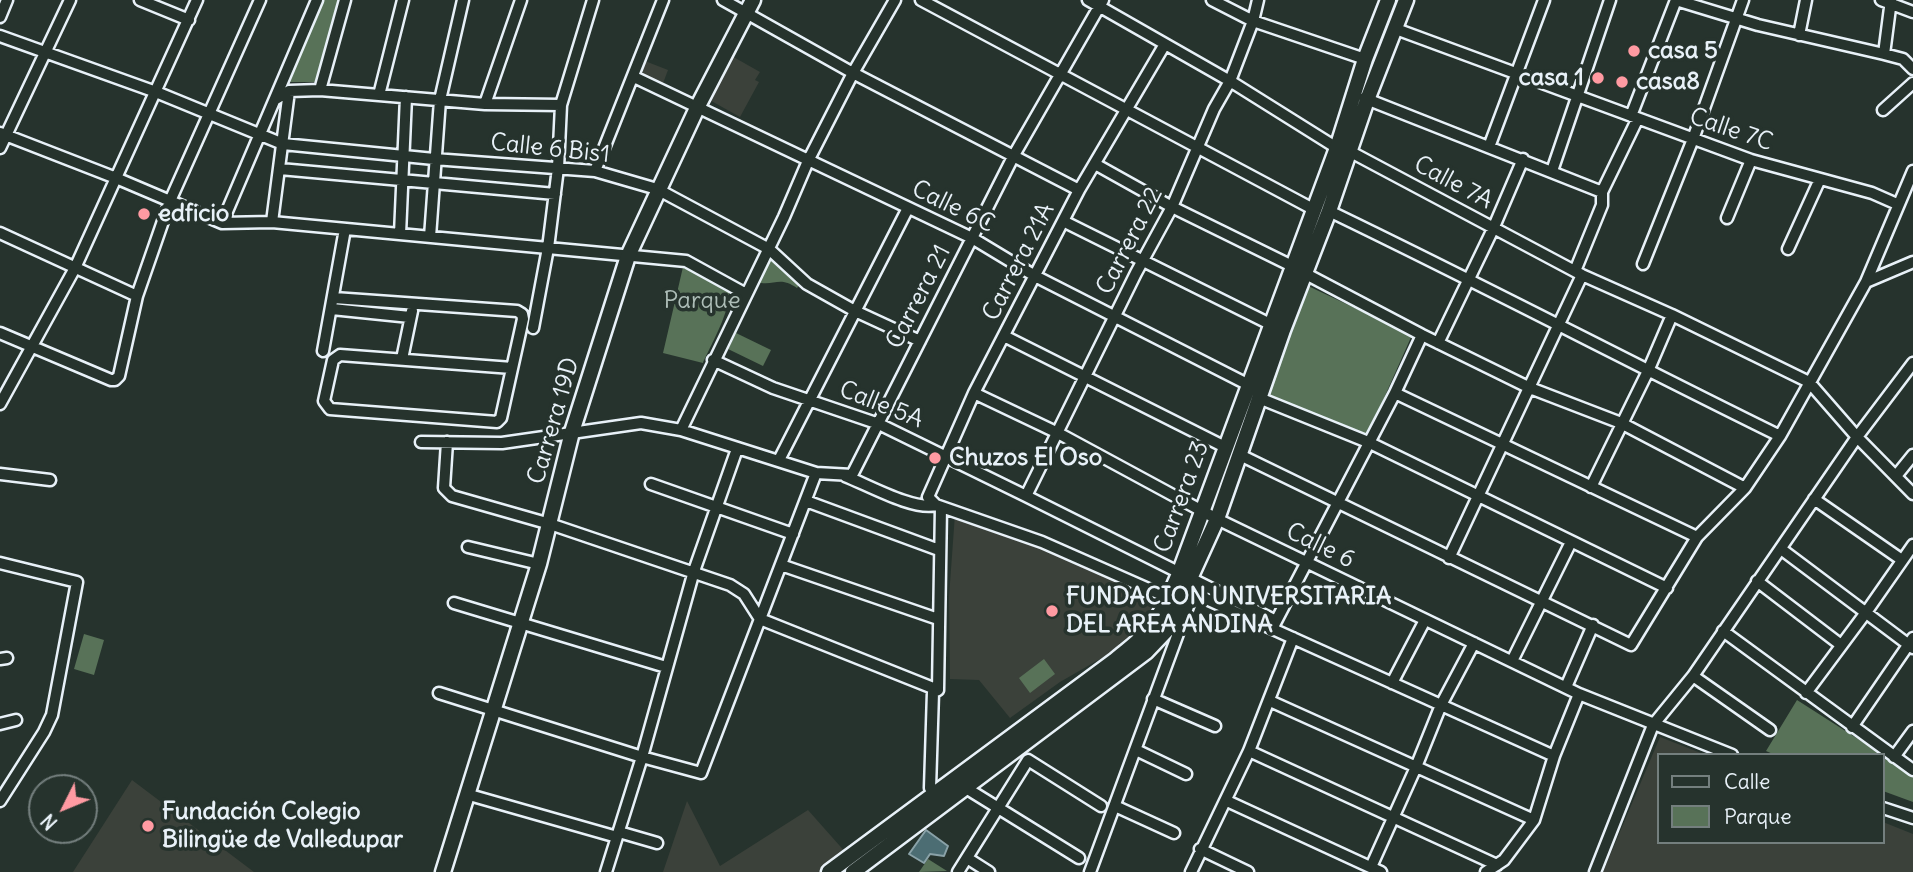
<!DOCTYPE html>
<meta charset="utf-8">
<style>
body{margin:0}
#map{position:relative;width:1913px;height:872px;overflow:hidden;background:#26332d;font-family:Delius,sans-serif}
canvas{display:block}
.legend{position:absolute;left:1657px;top:753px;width:228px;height:91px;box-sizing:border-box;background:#26332d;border:2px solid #747f7e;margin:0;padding:9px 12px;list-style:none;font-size:21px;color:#e8f1f8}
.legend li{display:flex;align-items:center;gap:14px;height:35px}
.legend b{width:35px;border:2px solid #747f7e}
.north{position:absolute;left:28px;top:774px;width:70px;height:70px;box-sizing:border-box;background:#26332d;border:2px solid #747f7e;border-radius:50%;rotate:227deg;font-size:19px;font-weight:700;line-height:28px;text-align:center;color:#e8f1f8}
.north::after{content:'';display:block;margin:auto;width:24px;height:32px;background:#ff9aa2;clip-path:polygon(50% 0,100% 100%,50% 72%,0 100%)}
</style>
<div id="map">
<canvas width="1913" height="872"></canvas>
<ul class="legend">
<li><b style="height:9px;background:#26332d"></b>Calle</li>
<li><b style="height:19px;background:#587258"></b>Parque</li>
</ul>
<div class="north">N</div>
</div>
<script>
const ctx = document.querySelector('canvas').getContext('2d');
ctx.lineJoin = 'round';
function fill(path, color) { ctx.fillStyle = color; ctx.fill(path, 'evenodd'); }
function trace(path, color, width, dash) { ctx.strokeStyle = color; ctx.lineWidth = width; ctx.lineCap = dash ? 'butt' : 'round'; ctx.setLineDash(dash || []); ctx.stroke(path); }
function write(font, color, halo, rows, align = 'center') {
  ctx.font = font + ' Delius,sans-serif'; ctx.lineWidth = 7; ctx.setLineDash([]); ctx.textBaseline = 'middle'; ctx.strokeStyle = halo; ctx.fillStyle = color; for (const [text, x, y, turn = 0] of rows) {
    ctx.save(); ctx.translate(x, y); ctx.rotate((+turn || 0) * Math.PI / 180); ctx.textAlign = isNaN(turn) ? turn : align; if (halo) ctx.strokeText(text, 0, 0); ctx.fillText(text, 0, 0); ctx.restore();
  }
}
const built = new Path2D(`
 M730 55 760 72 755 80 759 82 740 117 706 98Z
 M645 61 668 70 662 86 640 75Z
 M955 514 1047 545 1163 596 1147 624 1126 644 1060 682 1010 718 979 680 950 679 949 597Z
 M1660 737 1706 755H1659V842H1883V822L1913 834V872H1603Z
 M132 780 254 872H73Z
 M687 801 720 866 808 810 847 854 822 872H663Z`);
const green = new Path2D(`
 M320 0H340L317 82H285Z
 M769 253 802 281 797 288C778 275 775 287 756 282Z
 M683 267C694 271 716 274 725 282 740 296 710 346 703 363L663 353Z
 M1306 285 1412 335 1364 443 1264 398Z
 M736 333 771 350 763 366 728 349Z
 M84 634 104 640 94 675 74 669Z
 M1044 659 1055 674 1030 693 1019 678Z
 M1797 700 1883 755H1775L1766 751Z
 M1883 755 1913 774V802L1883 791Z
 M928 859 947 871 919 872Z`);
const water = new Path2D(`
 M926 830 948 846 944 856 930 854 924 863 909 854Z`);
const street = new Path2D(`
 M140 0 189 20
 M723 0 853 73 1079 190
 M921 0 1313 209
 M1088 0 1230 81 1337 148 1349 151 1582 275 1672 315 1809 382 1857 437 1913 494
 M1212 0 1253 21 1365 59
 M1676 0 1758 25 1884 54 1903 59 1913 69
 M1881 0 1913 12
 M0 17 7 0
 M1396 29 1751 160 1872 193 1897 204
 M1799 35 1806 0
 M0 36 156 92 283 144 434 159 595 171 657 189 769 249 807 284 855 311 920 341
 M1884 54 1891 0
 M634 77 972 238 1035 276 1249 385
 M320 90 345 0
 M379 95 403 0
 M1364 98 1602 192
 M276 99 289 91 320 90 485 104 561 105
 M485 104 521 0
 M1883 110 1913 83
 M1631 116 1676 0
 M0 133 116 178 222 223 272 222 686 261 746 294
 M1489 147 1544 0
 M0 148 70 0
 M1095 164 1172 207 1292 266
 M280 169 555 194
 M595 171 663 0
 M1552 171 1610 0
 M1329 211C1481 284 1629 362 1780 436
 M1727 218 1751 160
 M1063 221 1276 327
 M272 222 289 91
 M222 223 317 0
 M0 233 137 296
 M400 234 406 97
 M430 237 440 100 463 0
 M1788 249 1820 179
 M1643 264 1693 139 1743 0
 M1575 271 1602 205V192L1637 120
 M1306 274 1422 335 1530 388 1621 423 1745 488
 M1866 282 1913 262
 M334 298 517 311 522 314 523 319 501 418 497 422 330 409 324 401 333 360 340 355 512 368
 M332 309 410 317
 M533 328 548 248 558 168 561 105 593 0
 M0 333 111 380H115L119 376 137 296 170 201 260 0
 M1004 336 1225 447
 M1438 343 1493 229 1523 159
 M323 351 345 229
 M402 359 412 311
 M713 360 773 388 879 424 1026 496 1276 621
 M974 393 1058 433 1217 519 1579 694 1732 755
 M1395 393 1697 537
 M1259 398 1368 442 1667 588
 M0 404 75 268 197 0
 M681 430 784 217 808 161 853 73 895 0
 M421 442 502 443 641 423 681 430 816 473 852 475 1014 155 1103 0
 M447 442 444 488 452 496 550 524 730 585 744 594 760 619 938 690
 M1240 455 1631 645 1697 537 1745 488 1780 436 1866 282 1913 171
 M779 460 908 208
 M0 474 50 480
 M845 476C868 485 914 511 936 505L1042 542 1169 598
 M1896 476 1913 455
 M651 484 793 534
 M1591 487 1648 371 1672 315
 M1026 496 1136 273 1172 207 1214 109 1230 81 1253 21 1258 0
 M1814 499 1902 560
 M806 501 939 550
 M936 505 928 497 974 393 1079 190 1165 44
 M468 547 539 564
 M1781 549 1913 648
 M1449 558 1582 275
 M0 563 77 582 52 715 44 732 0 801
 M781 565 938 619
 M1757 581 1841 645
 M454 603 666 667
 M1274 625 1395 393 1422 335
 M1723 631 1913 770
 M0 659 7 658
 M1512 661 1571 542
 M1693 676 1770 730
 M1392 683 1425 620
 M1566 687 1593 625
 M439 693 642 757 701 773 816 473
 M1806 693 1867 611 1913 545
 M1153 699 1215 726
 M1270 701 1534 820
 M0 724 16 720
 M1852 727 1913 638
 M1136 750 1186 774
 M1249 751 1497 865
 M1894 757 1913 731
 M966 788 1079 858
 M466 794 617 837
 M934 794 930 788 933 692 938 690 941 507
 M1227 801 1381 872
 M1115 806 1174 833
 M1883 808 1913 818
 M619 832 657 843
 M1200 849 1248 872
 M967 858 989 872
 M1371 867 1416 767 1441 705 1474 643
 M606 872 642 757 694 571 737 449
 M958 872 1028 760 1101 806
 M1090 872 1193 593 1554 756
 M1191 872 1249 751 1293 638
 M1486 872 1504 860 1534 820 1554 756 1579 694
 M1595 872 1653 725 1693 676 1857 437 1913 363`);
const secondary = new Path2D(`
 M443 872 539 564 572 432 628 256 698 106 753 0
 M829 872 1114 661C1124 652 1135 645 1143 636 1160 619 1170 595 1179 574L1337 148 1365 59 1388 0
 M853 872 1146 652 1166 631 1217 519 1283 330 1329 211 1367 100 1406 0`);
const markers = [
 [1634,51,7,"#ff9aa2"],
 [1598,78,7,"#ff9aa2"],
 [1622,82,7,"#ff9aa2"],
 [144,214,7,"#ff9aa2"],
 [935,458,7,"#ff9aa2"],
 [1052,611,7,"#ff9aa2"],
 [148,826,7,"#ff9aa2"]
];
const poiNames = [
 ["casa 5",1648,51],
 ["casa 1",1584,78,"right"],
 ["casa8",1636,82],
 ["edficio",158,214],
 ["Chuzos El Oso",949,458],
 ["FUNDACION UNIVERSITARIA",1066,597],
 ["DEL AREA ANDINA",1066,625],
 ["Fundación Colegio",162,812],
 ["Bilingüe de Valledupar",162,840]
];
const streetNames = [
 ["Calle 7C",1731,130,19],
 ["Calle 6 Bis1",550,149,6],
 ["Calle 7A",1453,183,28],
 ["Calle 6C",953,207,26],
 ["Carrera 22",1130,241,-63],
 ["Carrera 21A",1019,262,-63],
 ["Carrera 21",919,297,-63],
 ["Calle 5A",881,405,22],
 ["Carrera 19D",554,421,-74],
 ["Carrera 23",1182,497,-70],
 ["Calle 6",1320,546,26]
];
const parkNames = [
 ["Parque",702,301]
];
fill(built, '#3b413a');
fill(green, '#587258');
fill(water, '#4c6d73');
trace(water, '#8aa2a8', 2);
trace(street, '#e8f1f8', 15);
trace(secondary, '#e8f1f8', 19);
trace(street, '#26332d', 10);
trace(secondary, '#26332d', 14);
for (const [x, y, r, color] of markers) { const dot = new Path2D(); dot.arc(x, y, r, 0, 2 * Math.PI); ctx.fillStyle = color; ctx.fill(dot); trace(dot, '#26332d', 2.5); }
write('bold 24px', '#e8f1f8', '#26332d', poiNames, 'left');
write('24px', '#e8f1f8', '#26332d', streetNames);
write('24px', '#aebeb8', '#26332d', parkNames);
</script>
